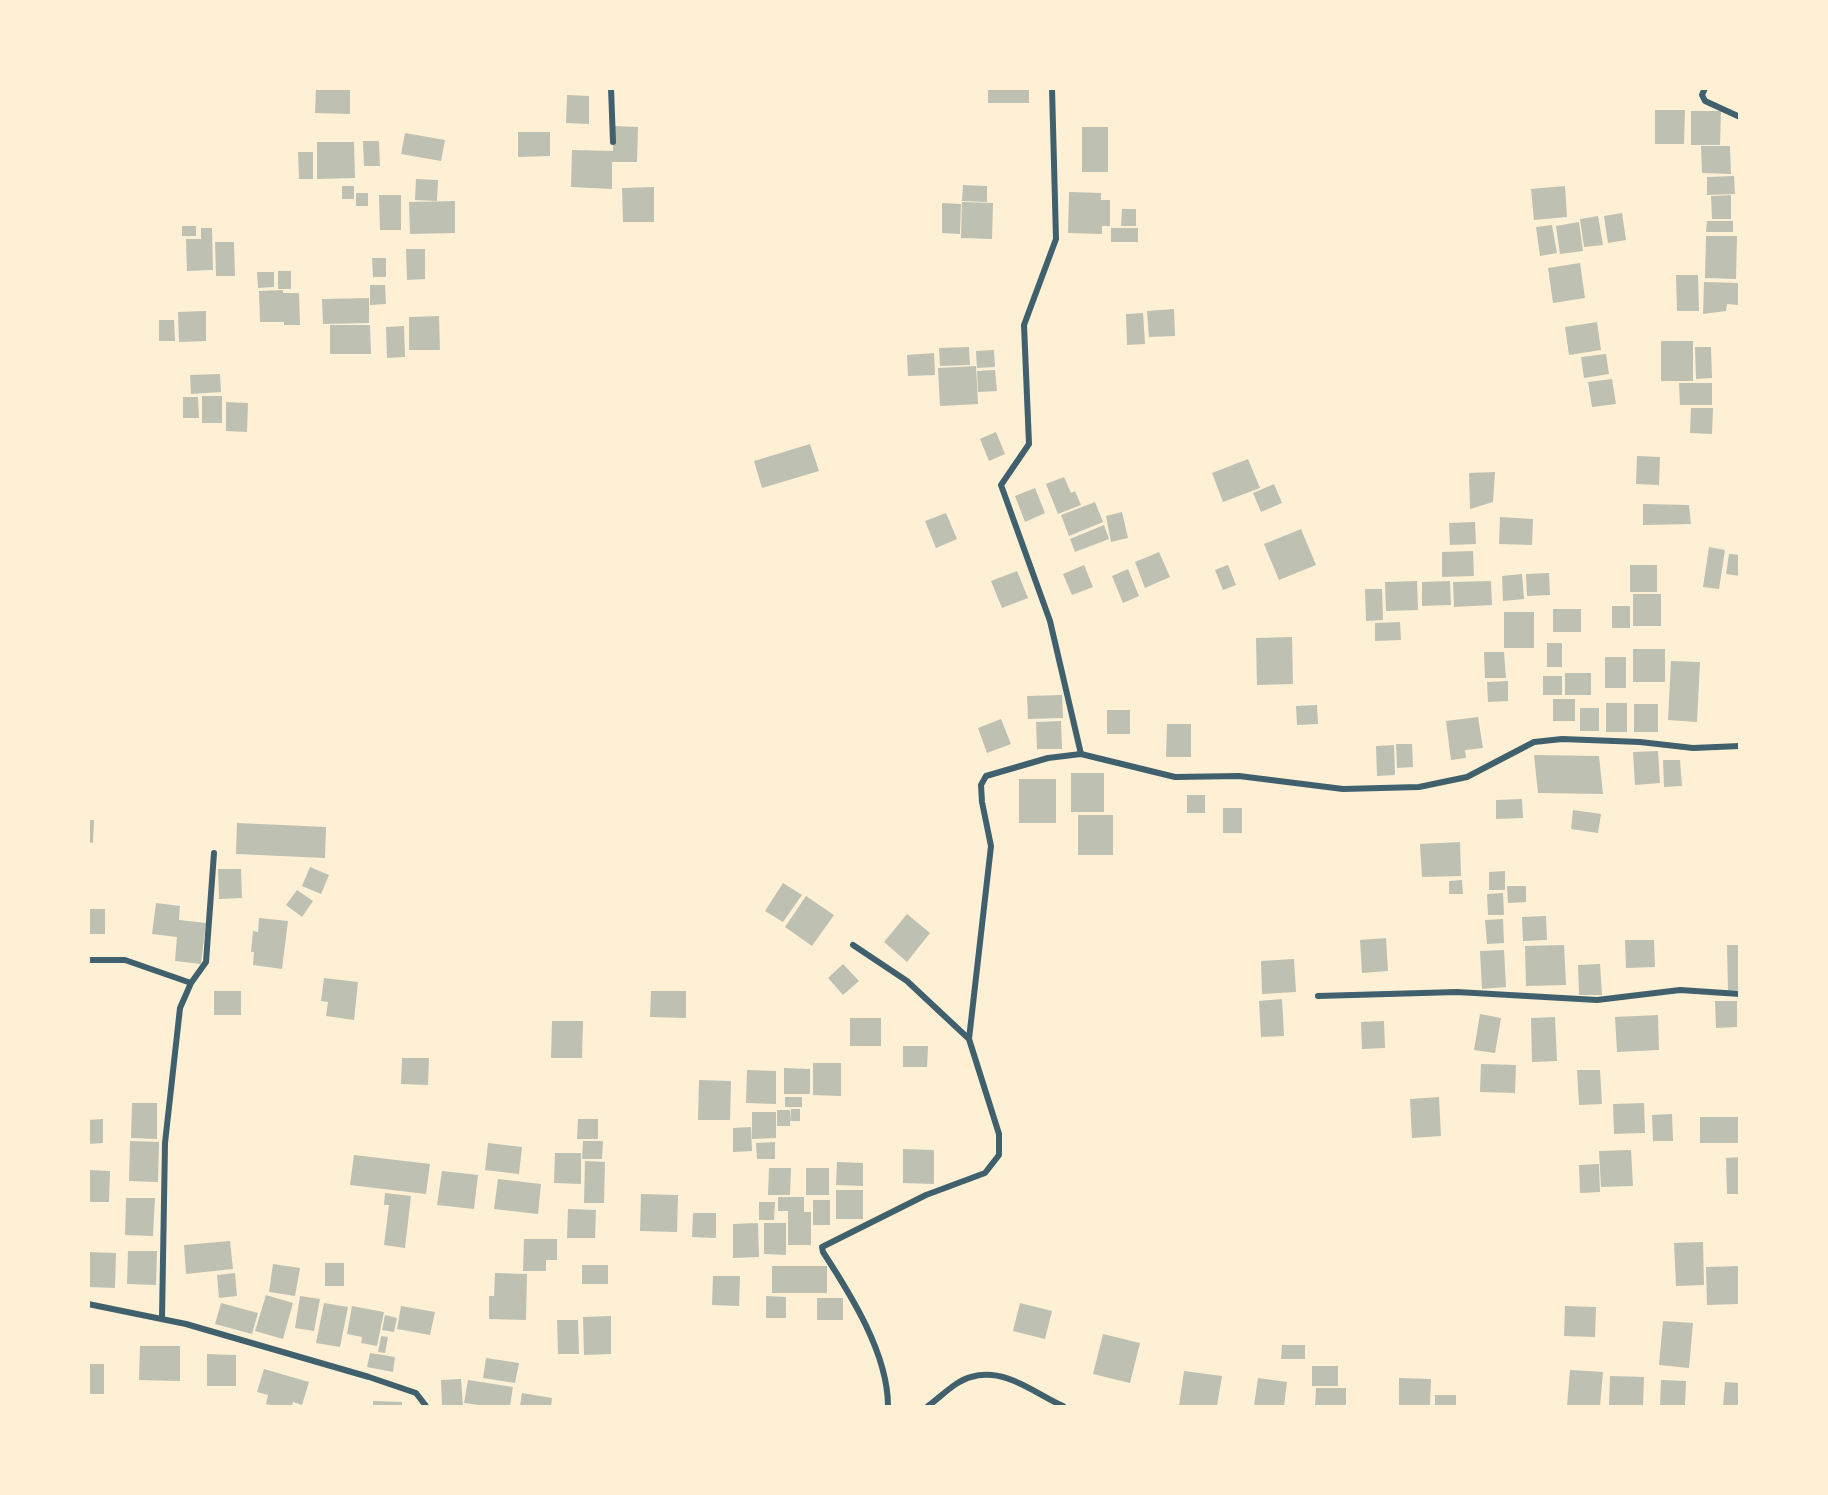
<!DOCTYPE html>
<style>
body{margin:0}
#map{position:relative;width:1828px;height:1495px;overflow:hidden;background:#fdf0d5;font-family:"Fira Sans Condensed",sans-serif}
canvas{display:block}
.frame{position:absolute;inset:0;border:90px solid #fdf0d5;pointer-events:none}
</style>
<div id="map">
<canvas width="1828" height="1495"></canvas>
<div class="frame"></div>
</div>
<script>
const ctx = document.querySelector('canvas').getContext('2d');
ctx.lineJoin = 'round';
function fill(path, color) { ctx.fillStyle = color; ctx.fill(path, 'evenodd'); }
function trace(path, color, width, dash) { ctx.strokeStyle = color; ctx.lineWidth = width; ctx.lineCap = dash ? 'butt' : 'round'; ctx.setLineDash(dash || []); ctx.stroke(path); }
const building = new Path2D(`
 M316 88H350V114L315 113Z
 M988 88H1029V103H988Z
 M567 95 589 96V124L566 123Z
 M1655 110H1685L1684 144H1655Z
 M1691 111H1721L1720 145H1691Z
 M614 126 638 127 637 162H612V189L571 187 572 150 613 151Z
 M1082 127H1108V172H1082Z
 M518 132H550V156L518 157Z
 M405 133 445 140 441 161 401 154Z
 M363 141H379L380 166H364Z
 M317 142H354L355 178 317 179Z
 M1701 146H1730L1731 174 1702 173Z
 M298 152H313V179H299Z
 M1734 176 1735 194 1707 195V177Z
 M416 179 438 180 437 201 415 200Z
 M963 185 987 186V202L962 201Z
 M342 186H354V199H342Z
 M1565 186 1567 217 1534 220 1531 189Z
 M654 187V222H623L622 188Z
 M1069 192 1101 193V200H1110V226H1102V234L1068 233Z
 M356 193H368V206H356Z
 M379 195H401V230H380Z
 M1731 195V219H1712L1711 196Z
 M455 201V233L410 234 409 202Z
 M962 202 993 203 992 239 961 238Z
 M942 203 961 204 960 234 942 233Z
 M1122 209H1136V226H1121Z
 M1622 213 1626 240 1608 243 1604 216Z
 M1598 216 1603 245 1584 247 1580 219Z
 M1707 221H1733V232H1706Z
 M1579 222 1583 251 1560 254 1556 226Z
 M1552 225 1557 253 1540 256 1536 227Z
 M182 226H196V236H182Z
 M201 228H212L213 270 187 271 186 239H201Z
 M1111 228H1138V242H1111Z
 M1706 236H1737L1736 279 1705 278Z
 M215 242H234L235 276H216Z
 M406 249H425V279L407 280Z
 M372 258H386V277H373Z
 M1580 263 1585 298 1553 303 1548 268Z
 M278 271H291V289H278Z
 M257 272H274V287L258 288Z
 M1676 275H1698L1699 311H1677Z
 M1704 282 1739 283 1738 305 1727 304 1726 311 1703 314Z
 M370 285H385L386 304 370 305Z
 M283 290V293H299L300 325H284V322H260L259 291Z
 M369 298V323L323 324 322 299Z
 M1174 309 1175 336 1149 337 1147 311Z
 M206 311V341L179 342 178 312Z
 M1143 313 1145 344 1127 345 1126 314Z
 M439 316 440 350H409V317Z
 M159 320H174L175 341H159Z
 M1597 322 1601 350 1569 355 1565 327Z
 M330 325H370L371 354H330Z
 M404 326 405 357 387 358 386 327Z
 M1661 341H1693V381H1661Z
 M969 347 970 365 940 366 939 348Z
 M1695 347H1711L1712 378 1696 379Z
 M994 350 995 367 977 368 976 351Z
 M934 353 935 375 908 376 907 355Z
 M1606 354 1609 374 1584 378 1581 357Z
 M976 366 978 404 940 406 938 368Z
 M995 370 997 391 978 392 977 371Z
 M220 374 221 392 191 394 190 375Z
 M1612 379 1616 404 1592 407 1588 382Z
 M1679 383H1712V405H1680Z
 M202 396H222V423H202Z
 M183 397H198L199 418H183Z
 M226 402 248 403 247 432 226 431Z
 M1691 408H1713L1712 434 1690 433Z
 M996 432 1005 454 989 461 980 439Z
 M810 444 819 471 762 488 754 461Z
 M1637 456 1660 457 1659 485 1636 484Z
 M1248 459 1260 488 1223 502 1212 473Z
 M1495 472 1493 502 1470 509 1469 473Z
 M1064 477 1071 493 1075 491 1081 505 1058 514 1046 484Z
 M1274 484 1282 503 1261 512 1253 493Z
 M1035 488 1045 513 1025 522 1015 496Z
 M1095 502 1103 522 1069 536 1061 515Z
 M1643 504 1689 505 1691 524 1643 525Z
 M1122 512 1128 538 1111 542 1106 516Z
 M946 513 957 539 936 548 925 521Z
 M1500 517 1533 519 1532 545 1499 544Z
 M1475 522 1476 544 1450 545 1449 523Z
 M1104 525 1109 539 1075 552 1070 539Z
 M1301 529 1316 565 1279 580 1264 544Z
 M1709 547 1725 550 1719 589 1703 587Z
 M1473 551 1474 576 1442 577V552Z
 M1159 552 1170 577 1145 588 1135 562Z
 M1729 554 1740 555V576L1726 574Z
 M1084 565 1093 587 1072 595 1063 574Z
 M1228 565 1236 585 1223 590 1215 570Z
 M1630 565H1657V592H1630Z
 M1128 569 1139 596 1123 603 1112 576Z
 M1017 571 1028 598 1002 608 991 581Z
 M1549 573 1550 595 1527 596 1526 574Z
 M1522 574 1524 599 1503 601 1502 576Z
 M1417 581 1418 610 1386 611 1385 582Z
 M1450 581 1451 605 1422 606V582Z
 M1491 581 1492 605 1454 607 1453 582Z
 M1365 589H1382L1383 620 1366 621Z
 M1633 594H1661V626H1633Z
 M1612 606H1630V628H1612Z
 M1553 609H1581V632H1553Z
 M1504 612H1534V648H1504Z
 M1400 622 1401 640 1375 641V623Z
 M1292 637 1293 684 1257 685 1256 638Z
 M1547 643H1562V667H1547Z
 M1633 649H1665V682H1633Z
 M1484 652H1504L1506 678H1485Z
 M1605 657H1626V688H1605Z
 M1671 661 1700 662 1697 722 1668 720Z
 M1565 673H1591V695H1565Z
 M1543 676H1562V695H1543Z
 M1508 681V701L1488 702 1487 682Z
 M1062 695 1063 718 1028 719 1027 696Z
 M1553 699H1575V721H1553Z
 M1606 703H1627V732H1606Z
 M1634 704H1658V732H1634Z
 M1317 705 1318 724 1297 725 1296 706Z
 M1580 708H1599V731H1580Z
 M1107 710H1130V734H1107Z
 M1478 717 1483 748 1465 750 1466 758 1451 760 1446 721Z
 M1001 719 1011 744 987 753 978 728Z
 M1061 721 1062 749H1037L1036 722Z
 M1167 724H1191V757H1166Z
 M1396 744H1412L1413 767 1397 768Z
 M1394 745 1395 775 1377 776 1376 746Z
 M1658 751 1660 783 1635 785 1633 752Z
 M1534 755 1599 756 1603 794 1538 793Z
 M1663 760H1680L1682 786 1664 787Z
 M1071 773H1104V812H1071Z
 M1019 779H1056V823H1019Z
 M1187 795H1205V813H1187Z
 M1522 799 1523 818 1496 819V800Z
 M1223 808H1242V833H1223Z
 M1573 810 1601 814 1598 833 1571 829Z
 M1078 815H1113V855H1078Z
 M88 820H94L93 843 88 842Z
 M237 823 326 827 325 858 236 854Z
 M1460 842 1461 876 1422 877 1420 844Z
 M310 867 329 875 321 894 302 886Z
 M218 869H241L242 898 219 899Z
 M1505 871V890H1489V872Z
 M1462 880 1463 894H1449V881Z
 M783 883 802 895 783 922 765 911Z
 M1507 886H1526V902L1508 903Z
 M297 890 313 901 302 917 286 905Z
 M1503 893 1504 915H1488L1487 894Z
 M806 896 834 915 812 946 785 927Z
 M156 903 180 906 179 920 206 923 201 964 175 961 177 937 152 934Z
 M88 909H105V934H88Z
 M907 914 930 933 907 962 884 942Z
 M1546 916 1547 940 1523 941 1522 917Z
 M259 918 288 921 282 969 253 965 254 952H251L253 931 258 932Z
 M1503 919 1504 943 1487 944 1485 920Z
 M1386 938 1388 971 1362 973 1360 940Z
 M1625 940H1654L1655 967 1626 968Z
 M1564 945 1566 985 1526 986 1525 946Z
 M1727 945H1740V990L1728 991Z
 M1504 950 1506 987 1482 989 1480 951Z
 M1294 959 1296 992 1262 994 1261 961Z
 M843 964 859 981 843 995 828 978Z
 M1600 964 1602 995H1579L1578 965Z
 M324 978 358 982 354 1020 326 1016 328 1002 321 1001Z
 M214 991H241V1015H214Z
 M651 991H686V1018L650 1017Z
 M1282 999 1284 1036 1261 1037 1259 1001Z
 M1715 1001H1737V1027L1716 1028Z
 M1480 1014 1501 1018 1495 1053 1474 1050Z
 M1658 1015 1659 1050 1617 1052 1615 1017Z
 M1555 1017 1557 1061 1532 1062 1531 1018Z
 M850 1018H881V1046H850Z
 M552 1021H583L582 1058H551Z
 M1384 1021 1385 1048 1362 1049 1361 1022Z
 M903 1046H928L927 1067H903Z
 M402 1058H429L428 1085 401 1084Z
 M813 1063H841V1096L813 1095Z
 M1481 1064 1516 1065 1515 1093 1480 1092Z
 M784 1068 810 1069V1094H784Z
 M747 1070 776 1071V1104L746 1103Z
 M1577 1070H1600L1602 1104 1579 1105Z
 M699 1080 731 1081 730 1120H698Z
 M785 1097H802V1107H785Z
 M1439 1097 1441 1136 1412 1138 1410 1099Z
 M132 1103H157V1139L131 1138Z
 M1644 1103 1645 1133 1614 1134 1613 1104Z
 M791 1109H800V1121H790Z
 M777 1110H790V1126H777Z
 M752 1112H776V1138L752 1139Z
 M1672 1114 1673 1141H1653L1652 1115Z
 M1700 1117H1740V1143H1700Z
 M103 1119V1143L88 1144V1120Z
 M578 1119H598V1139H577Z
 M751 1127 752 1151 733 1152V1128Z
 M130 1141 159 1142 158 1182 129 1181Z
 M583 1141H603L602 1159H582Z
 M775 1142V1159H757L756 1143Z
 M488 1143 522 1147 519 1174 485 1170Z
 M903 1149 934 1150V1184L903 1183Z
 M1631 1150 1633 1186 1601 1187 1599 1151Z
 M555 1153H581V1184L554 1183Z
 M354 1155 430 1164 426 1194 350 1185Z
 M1740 1157V1194H1727L1726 1158Z
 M585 1161 605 1162 604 1203H584Z
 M837 1162 863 1163V1186L836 1185Z
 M1599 1164 1600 1192 1580 1193 1579 1165Z
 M769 1168H791L790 1195H768Z
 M806 1168H829V1195H806Z
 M88 1170 110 1171 109 1202H88Z
 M442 1171 478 1175 474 1209 437 1205Z
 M498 1179 541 1184 538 1214 494 1209Z
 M836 1190H863V1219H836Z
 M385 1193 411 1196 405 1248 384 1245 389 1205H384Z
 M641 1194 678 1195 677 1232 640 1231Z
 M778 1197H804V1212H811V1245H788V1211H778Z
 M126 1198H155L153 1236 125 1235Z
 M813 1200H830V1225H813Z
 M759 1202H775L774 1220H759Z
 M568 1209 596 1210 595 1238H567Z
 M693 1213H716V1238L692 1237Z
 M758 1223 759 1257 733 1258V1224Z
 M764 1223H786V1255L764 1254Z
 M524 1239H557V1260H546V1271H523Z
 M230 1241 233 1269 186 1274 184 1245Z
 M1703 1242 1704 1285 1676 1286 1674 1243Z
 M128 1251H157L156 1285 127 1284Z
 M88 1252 116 1253 115 1288 88 1287Z
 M325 1263H344V1286H325Z
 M273 1264 300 1268 295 1296 269 1292Z
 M582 1265H608V1284H582Z
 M772 1266H827V1293H772Z
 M1739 1266 1740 1304 1707 1305 1706 1267Z
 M235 1273 237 1296 219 1298 217 1275Z
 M495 1273 527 1274 526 1320 489 1319V1296H494Z
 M713 1276H740L739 1306 712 1305Z
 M266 1295 293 1303 283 1339 255 1331Z
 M300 1296 320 1299 314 1331 295 1328Z
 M766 1296 786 1297V1318H766Z
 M817 1298H843V1320H817Z
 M221 1303 258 1313 252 1334 215 1324Z
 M324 1303 348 1307 340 1347 316 1343Z
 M1020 1303 1052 1311 1045 1339 1013 1331Z
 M352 1306 384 1312 377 1346 361 1343 362 1337 347 1334Z
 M401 1306 435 1312 430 1335 397 1329Z
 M1565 1306 1596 1307 1595 1337 1564 1336Z
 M385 1315 397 1318 394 1332 382 1330Z
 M611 1316V1354L584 1355 583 1317Z
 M557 1320H578L579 1354H558Z
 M1663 1321 1693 1323 1689 1368 1659 1365Z
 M1103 1334 1140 1343 1130 1383 1093 1374Z
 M381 1336 388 1337 385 1353 378 1352Z
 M1282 1345H1305V1359H1281Z
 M140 1346H180V1381L139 1380Z
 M370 1353 395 1357 393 1372 367 1367Z
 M207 1354 236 1355V1386H207Z
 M486 1358 519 1363 515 1383 483 1378Z
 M88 1364H104V1394H88Z
 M1312 1366H1338V1386H1312Z
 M264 1369 309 1382 302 1405 293 1402 292 1406H275L266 1404 268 1395 257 1392Z
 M1570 1370 1603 1372 1600 1406H1567Z
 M1184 1371 1222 1376 1217 1406H1179Z
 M1610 1376 1644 1377 1643 1406H1609Z
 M1258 1378 1287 1382 1284 1406H1254Z
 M1399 1378 1431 1379 1430 1406H1399Z
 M461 1379 463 1406H442L441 1380Z
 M468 1380 513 1387 510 1406H486L464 1403Z
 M1661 1380 1686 1381 1685 1406H1660Z
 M1725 1382 1740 1383V1406H1723Z
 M1316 1388H1346V1406H1315Z
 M522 1393 552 1398 551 1406H520Z
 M1435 1395H1456V1406H1435Z
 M373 1401 402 1402V1406H373Z`);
const minor = new Path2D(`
 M611 88 613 142
 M1052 88 1056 239 1024 325 1029 444 1001 485 1050 621 1081 754
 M1705 88 1702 95 1705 101 1740 117
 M853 945 907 981 969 1039
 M88 960H125L191 983
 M1318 996 1457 992 1597 1000 1680 990 1740 994
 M88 1304 186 1324 369 1377 416 1393 426 1406
 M162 1318 165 1143 180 1008 191 983 206 962 214 853
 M888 1406C888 1354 851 1295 823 1252L822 1247 926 1195 985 1173 999 1155V1134L969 1039 991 846 982 802 981 785 986 776 1048 758 1081 754 1175 777 1239 776 1343 789 1419 787 1467 777 1534 742 1562 739 1640 742 1693 748 1740 746
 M928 1406C941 1397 955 1381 971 1377 1005 1367 1034 1393 1063 1406`);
fill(building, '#bec0b2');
trace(minor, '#3f606c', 6);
</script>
